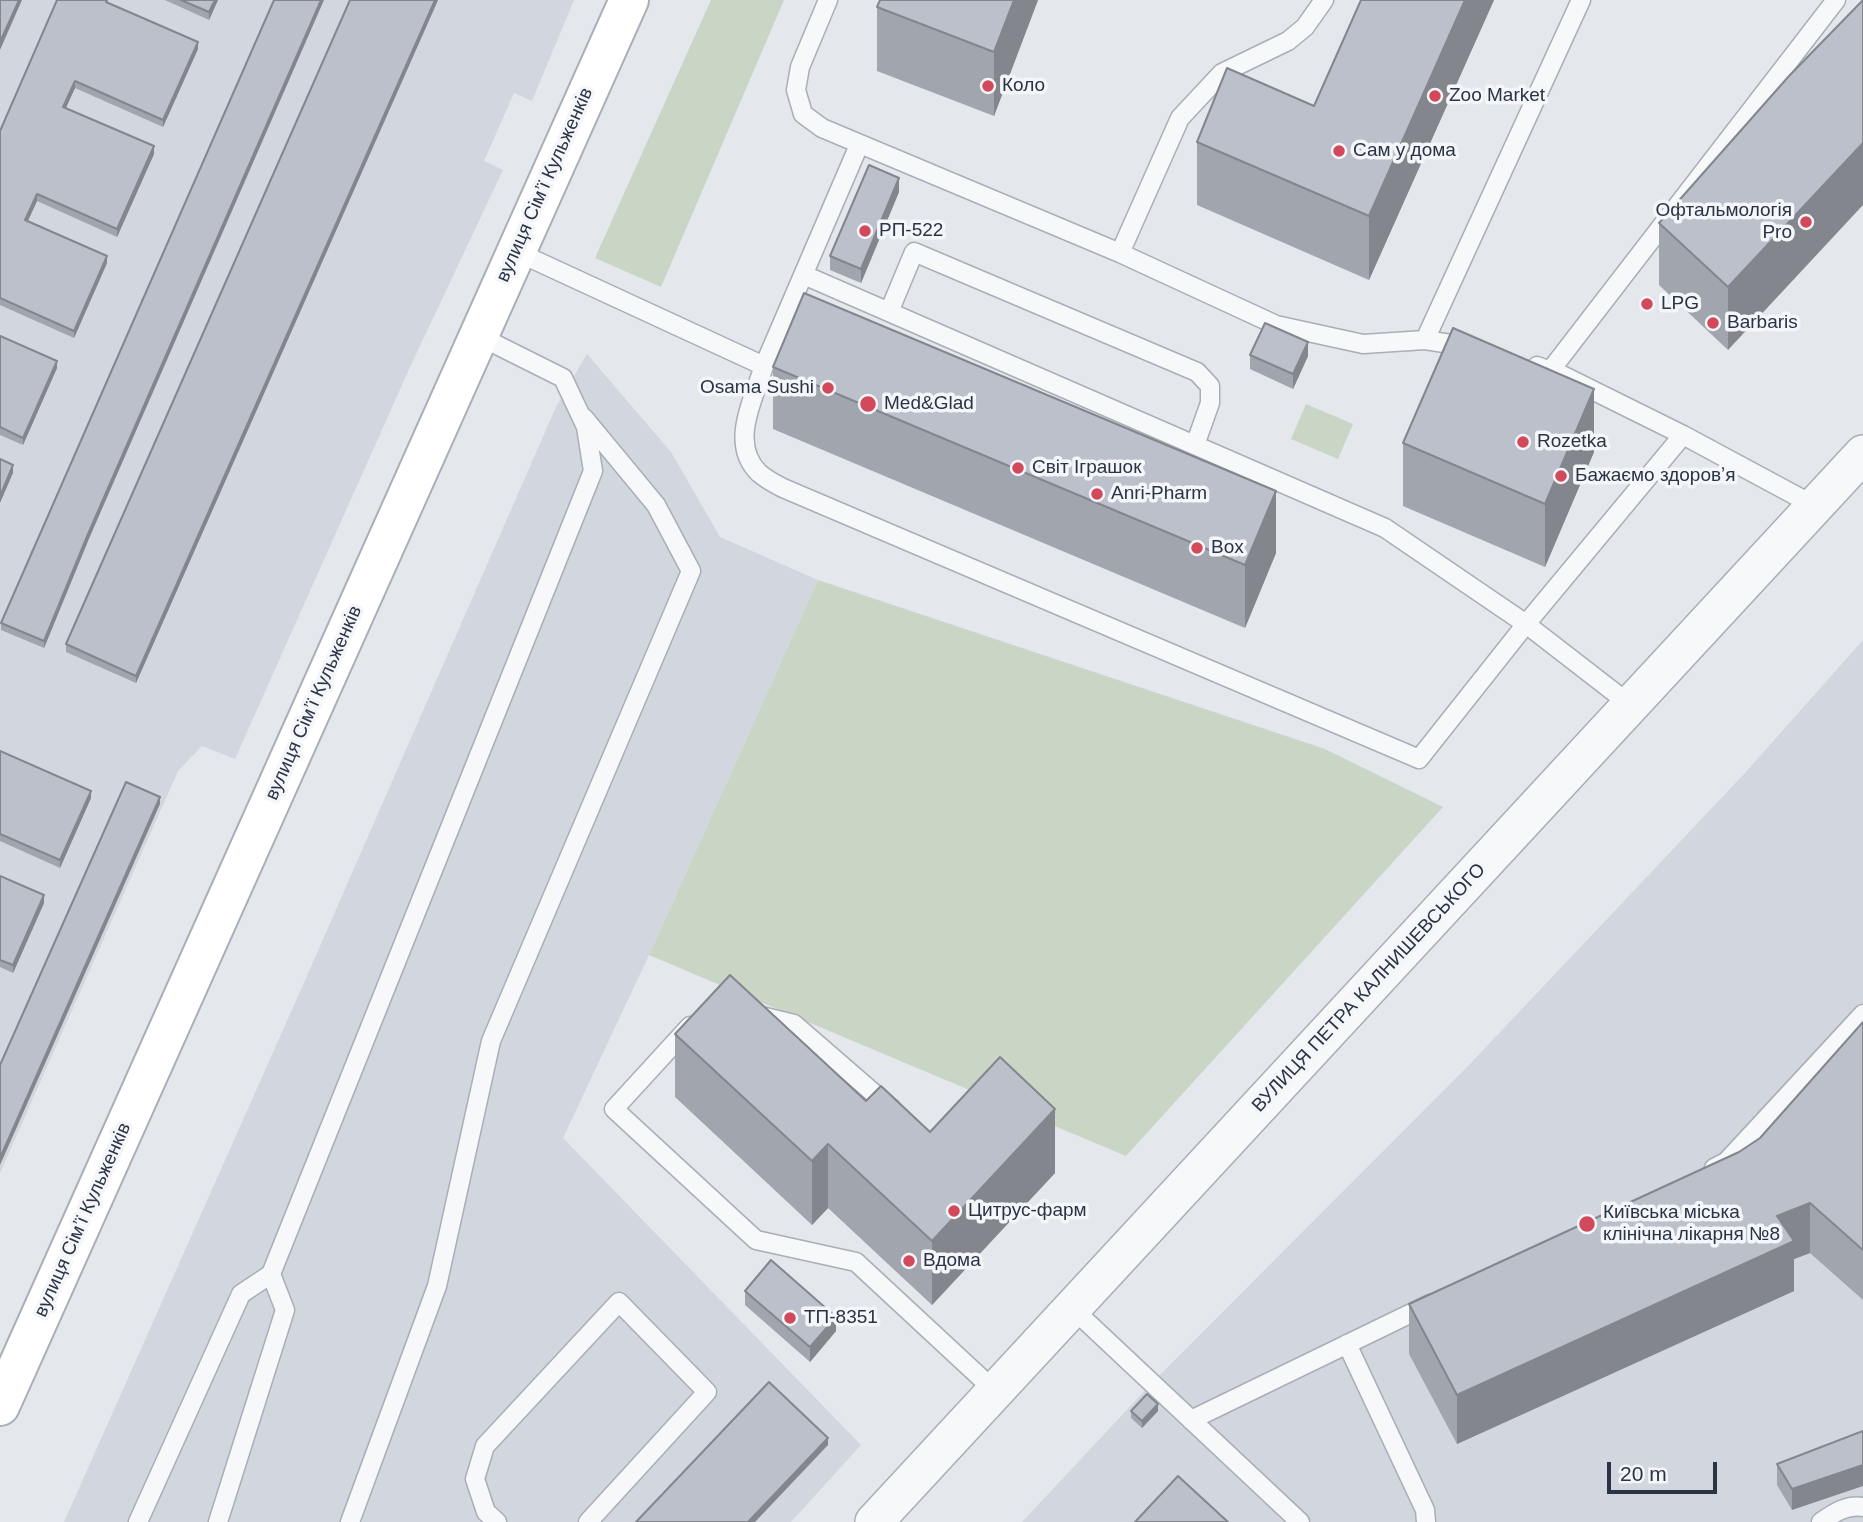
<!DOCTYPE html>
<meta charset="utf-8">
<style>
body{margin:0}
#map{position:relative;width:1863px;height:1522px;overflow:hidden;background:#e4e7ec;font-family:Helvetica,sans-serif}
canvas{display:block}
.scale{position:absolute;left:1607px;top:1462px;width:110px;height:32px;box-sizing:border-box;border:4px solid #2b3445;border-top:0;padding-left:9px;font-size:21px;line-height:24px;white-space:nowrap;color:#2b3445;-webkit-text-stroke:5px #f4f6f9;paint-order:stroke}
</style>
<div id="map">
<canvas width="1863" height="1522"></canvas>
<div class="scale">20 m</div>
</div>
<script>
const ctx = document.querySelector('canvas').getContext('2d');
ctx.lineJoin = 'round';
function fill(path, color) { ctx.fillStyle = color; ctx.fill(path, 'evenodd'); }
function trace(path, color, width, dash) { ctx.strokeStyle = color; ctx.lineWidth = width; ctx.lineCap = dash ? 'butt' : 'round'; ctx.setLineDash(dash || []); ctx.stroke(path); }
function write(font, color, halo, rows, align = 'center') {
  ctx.font = font + ' Helvetica,sans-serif'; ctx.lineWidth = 7; ctx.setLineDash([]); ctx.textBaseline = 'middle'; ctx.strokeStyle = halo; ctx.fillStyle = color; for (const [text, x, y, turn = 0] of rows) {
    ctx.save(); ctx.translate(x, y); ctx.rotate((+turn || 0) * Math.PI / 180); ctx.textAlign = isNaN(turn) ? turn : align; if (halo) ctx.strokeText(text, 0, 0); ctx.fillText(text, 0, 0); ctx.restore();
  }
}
const built = new Path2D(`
 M0 0H574L532 101 514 93 484 161 503 170 410 367 235 759 202 746 178 771 0 1173Z
 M587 354 671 452 720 537 818 580 649 955 563 1138 861 1445 791 1522H64L303 985 556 407Z
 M1863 640V1522H1022L1152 1383 1469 1065 1745 773Z`);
const green = new Path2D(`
 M711 0H784L661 287 595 258Z
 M1306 404 1353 424 1338 459 1291 439Z
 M818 580 1325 749 1443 807 1126 1156 649 955Z`);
const service = new Path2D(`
 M828 0 800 67 796 90 803 114 822 128 1120 253 1276 325 1363 344 1425 340 1470 347
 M515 251 764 366 859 145
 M1120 253 1180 118 1222 73 1288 41 1305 27 1324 0
 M804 275 1385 528 1526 624 1632 706
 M889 312 914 252 1197 372 1210 386V403L1195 445
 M1425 340 1581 0
 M764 366C753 400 729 444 759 473 766 479 775 484 783 488L1419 759 1526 624 1683 435
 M1537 366 1564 376 1683 435 1815 506
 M1550 371 1836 0
 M757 1015 794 1024 892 1109
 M690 1026 614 1109 756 1240 856 1262 995 1391
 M1714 1168 1726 1162 1863 1014
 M1072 1308 1300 1522
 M1347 1344 1425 1510 1426 1522
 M1191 1420 1430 1304
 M138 1522 241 1294 271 1274 593 471 586 427 563 378 477 335
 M218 1522 285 1310 271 1274
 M350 1522 437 1286 491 1041 691 571 656 505 584 418
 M497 1522 486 1512 475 1479 485 1446 619 1302 707 1392 588 1522
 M1821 1522C1834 1513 1847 1504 1863 1507`);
const minor = new Path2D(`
 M874 1522 1863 454`);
const secondary = new Path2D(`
 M0 1406 629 0`);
const wall = new Path2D(`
 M165 0H218L209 20Z
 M350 0H438L136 683 66 652V644Z
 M1038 0 994 116 877 71V7Z
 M1494 0 1369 280 1197 205V142L1314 106Z
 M109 3 198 49 163 127 75 88 66 108 154 154 117 237 37 201 28 221 107 263 74 338 0 305V131Z
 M1789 76 1728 350 1659 285V223Z
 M899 192 861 283 830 270V256Z
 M0 336 57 368 23 445 0 435Z
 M1250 355 1308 356 1293 389 1250 369Z
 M773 367 1276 553 1245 628 773 429Z
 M1403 443 1594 452 1545 567 1403 506Z
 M88 541 44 648 1 630V623Z
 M0 751 91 798 60 868 0 841Z
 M0 876 44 903 13 973 0 967Z
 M1863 1022V1300L1810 1253 1794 1259V1291L1457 1444 1409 1354V1304L1739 1152 1760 1138Z
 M675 1034 866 1101 930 1132 1055 1173 932 1305 828 1208 812 1225 675 1097Z
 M745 1291 836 1331 810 1362 745 1305Z
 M1131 1411H1158L1142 1428 1131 1418Z
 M1863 1431 1792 1510 1777 1485V1464Z`);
const shadedWall = new Path2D(`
 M19 0H22L0 50V42Z
 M215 0H218L209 20V12Z
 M321 0H324L88 541 44 648V641L88 534Z
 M435 0H438L136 683V676Z
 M1014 0H1038L994 116V52Z
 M1465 0H1494L1369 280V216Z
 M198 42V49L163 127V120Z
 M75 81V88L63 114V107Z
 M1863 143V205L1728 350V287Z
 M154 146V154L117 237V229Z
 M899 178V192L861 283V269Z
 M37 194V201L25 227V220Z
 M107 256V263L74 338V331Z
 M1308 342V356L1293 389V374Z
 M57 361V368L23 445V438Z
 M1594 389V452L1545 567V504Z
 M13 465V473L0 503V496Z
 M1276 491V553L1245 628V565Z
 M91 791V798L60 868V860Z
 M160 797V804L0 1165V1158Z
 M44 895V903L13 973V965Z
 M1055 1109V1173L932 1305V1241Z
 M828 1144V1208L812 1225V1161Z
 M1810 1203V1253L1794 1259V1291L1457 1444V1395L1777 1216Z
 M836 1317V1331L810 1362V1347Z
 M1158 1404V1411L1142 1428V1421Z
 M828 1438V1445L755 1522H748Z
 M1863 1465V1486L1792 1510V1489Z`);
const building = new Path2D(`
 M0 0H19L0 42Z
 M57 0H107L106 2 198 42 163 120 75 81 63 107 154 146 117 229 37 194 25 220 107 256 74 331 0 298V131Z
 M181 0H215L209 12Z
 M274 0H321L88 534 44 641 1 623Z
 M350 0H435L136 676 66 644Z
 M880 0H1014L994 52 877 7Z
 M1361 0H1465L1369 216 1197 142 1227 68 1314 106Z
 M1863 0V143L1728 287 1659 223 1789 76Z
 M869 165 899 178 861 269 830 256Z
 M804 293 1276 491 1245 565 773 367Z
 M1265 323 1308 342 1293 374 1250 355Z
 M1453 328 1594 389 1545 504 1403 443Z
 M0 336 57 361 23 438 0 427Z
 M0 459 13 465 0 496Z
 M0 751 91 791 60 860 0 834Z
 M126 782 160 797 0 1158V1065Z
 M0 876 44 895 13 965 0 960Z
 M730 975 866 1101 881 1086 930 1132 1000 1057 1055 1109 932 1241 828 1144 812 1161 675 1034Z
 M1863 1022V1250L1810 1203 1777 1216 1794 1241 1457 1395 1409 1304 1739 1152 1760 1138Z
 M771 1260 836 1317 810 1347 745 1291Z
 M769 1382 828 1438 748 1522H636Z
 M1147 1394 1158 1404 1142 1421 1131 1411Z
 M1863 1431V1465L1792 1489 1777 1464Z
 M1178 1476 1228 1522H1135Z`);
const markers = [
 [988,86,7,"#d1495b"],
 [1435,96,7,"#d1495b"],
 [1339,151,7,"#d1495b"],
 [1806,222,7,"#d1495b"],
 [865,231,7,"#d1495b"],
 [1647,304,7,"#d1495b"],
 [1713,323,7,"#d1495b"],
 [828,388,7,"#d1495b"],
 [868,404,9,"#d1495b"],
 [1523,442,7,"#d1495b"],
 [1018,468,7,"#d1495b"],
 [1561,476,7,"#d1495b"],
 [1097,494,7,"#d1495b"],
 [1197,548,7,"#d1495b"],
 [954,1211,7,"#d1495b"],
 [1587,1224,9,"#d1495b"],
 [909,1261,7,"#d1495b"],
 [790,1318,7,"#d1495b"]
];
const poiNames = [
 ["Коло",1002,86],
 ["Zoo Market",1449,96],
 ["Сам у дома",1353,151],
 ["Офтальмологія",1792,211,"right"],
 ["Pro",1792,233,"right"],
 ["РП-522",879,231],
 ["LPG",1661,304],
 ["Barbaris",1727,323],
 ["Osama Sushi",814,388,"right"],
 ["Med&Glad",884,404],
 ["Rozetka",1537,442],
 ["Світ Іграшок",1032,468],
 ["Бажаємо здоровʼя",1575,476],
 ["Anri-Pharm",1111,494],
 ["Box",1211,548],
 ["Цитрус-фарм",968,1211],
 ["Київська міська",1603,1213],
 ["клінічна лікарня №8",1603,1235],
 ["Вдома",923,1261],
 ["ТП-8351",804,1318]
];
const streetNames = [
 ["вулиця Сімʼї Кульженків",545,185,-66],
 ["вулиця Сімʼї Кульженків",314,703,-66],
 ["ВУЛИЦЯ ПЕТРА КАЛНИШЕВСЬКОГО",1369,988,-47],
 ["вулиця Сімʼї Кульженків",83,1220,-66]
];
fill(built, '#d2d6de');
fill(green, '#c9d6c5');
trace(service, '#a9aeb7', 21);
trace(minor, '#a9aeb7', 40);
trace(secondary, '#a9aeb7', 42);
trace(service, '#f7f8fa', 18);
trace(minor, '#f7f8fa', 37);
trace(secondary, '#fff', 38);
fill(wall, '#a1a5ae');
fill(shadedWall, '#83868d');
fill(building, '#bbc0ca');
trace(building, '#83868d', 2);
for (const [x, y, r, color] of markers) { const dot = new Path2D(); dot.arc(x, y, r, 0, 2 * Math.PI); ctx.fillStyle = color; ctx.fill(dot); trace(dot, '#f4f6f9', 2.5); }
write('19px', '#2b3445', '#f4f6f9', poiNames, 'left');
write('19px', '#2b3445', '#f4f6f9', streetNames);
</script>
